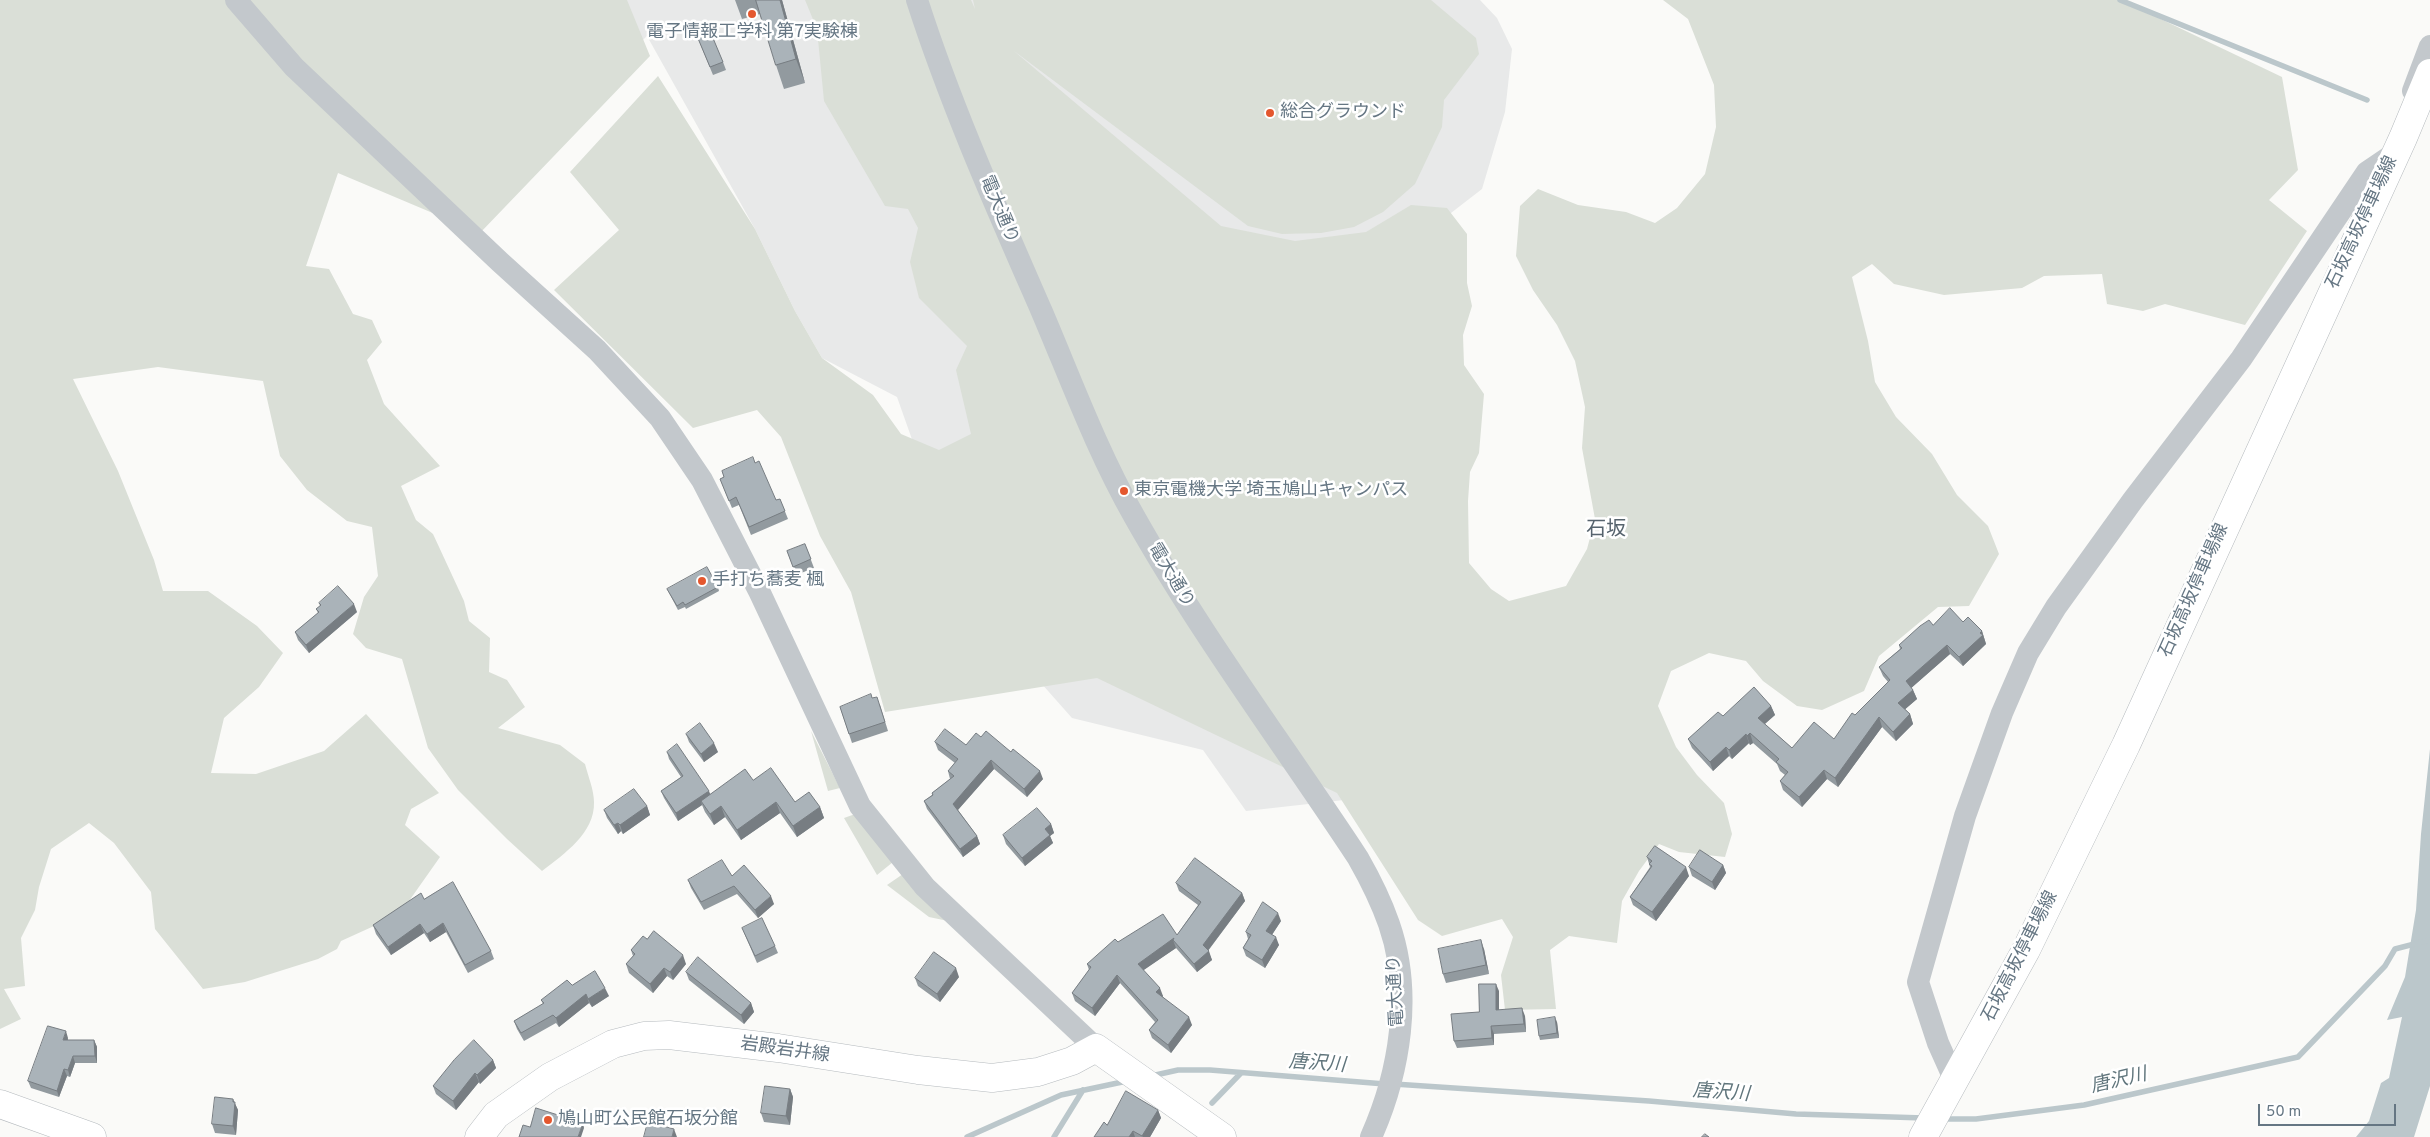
<!DOCTYPE html>
<meta charset="utf-8">
<style>
body{margin:0}
#map{position:relative;width:2430px;height:1137px;overflow:hidden;background:#fafaf8;font-family:Overpass,sans-serif}
canvas{display:block}
.scale{position:absolute;left:2258px;top:1104px;width:138px;height:22px;box-sizing:border-box;border:2px solid #657683;border-top:0;padding-left:6px;font-size:15px;line-height:18px;white-space:nowrap;color:#657683;-webkit-text-stroke:4px #fff;paint-order:stroke}
</style>
<div id="map">
<canvas width="2430" height="1137"></canvas>
<div class="scale">50 m</div>
</div>
<script>
const ctx = document.querySelector('canvas').getContext('2d');
ctx.lineJoin = 'round';
function fill(path, color) { ctx.fillStyle = color; ctx.fill(path, 'evenodd'); }
function trace(path, color, width, dash) { ctx.strokeStyle = color; ctx.lineWidth = width; ctx.lineCap = dash ? 'butt' : 'round'; ctx.setLineDash(dash || []); ctx.stroke(path); }
function write(font, color, halo, rows, align = 'center') {
  ctx.font = font + ' Overpass,"Noto Sans JP",sans-serif'; ctx.lineWidth = 5; ctx.setLineDash([]); ctx.textBaseline = 'middle'; ctx.strokeStyle = halo; ctx.fillStyle = color; for (const [text, x, y, turn = 0] of rows) {
    ctx.save(); ctx.translate(x, y); ctx.rotate((+turn || 0) * Math.PI / 180); ctx.textAlign = isNaN(turn) ? turn : align; if (halo) ctx.strokeText(text, 0, 0); ctx.fillText(text, 0, 0); ctx.restore();
  }
}
const built = new Path2D(`
 M270 0H1480L1497 18 1512 49 1505 112 1482 189 1354 288 1344 800 1246 811 1203 750 1072 718 970 603 897 397 822 358 795 311 755 229 647 36 473 207Z`);
const green = new Path2D(`
 M0 0H627L650 56 480 233 338 173 306 266 329 269 353 314 372 320 382 342 367 360 384 404 440 466 401 486 416 520 433 534 464 601 469 621 490 638 489 672 507 680 525 707 498 728 560 745 585 764C588 776 594 790 594 802 595 833 564 854 542 871L507 839 458 790 428 748 402 659 366 648 353 634 364 597 378 576 372 527 347 521 307 490 280 456 263 381 158 367 73 379 118 471 154 560 163 591H208L257 626 283 653 259 687 224 718 211 773 256 774 324 751 366 714 439 793 411 809 405 825 440 857 409 901 374 926 341 941 337 949 318 959 245 982 203 989 155 929 151 892 114 843 89 823 51 849 39 887 35 910 21 938 25 986 4 989 21 1019 0 1029Z
 M805 0H971L975 9 973 0H1431L1476 38 1479 54 1444 100 1442 127 1415 184 1383 212 1354 227 1321 233 1282 234 1248 226 1014 51 1221 226 1295 241 1366 232 1411 205 1447 208 1467 234V283L1472 306 1463 335 1464 365 1484 394 1479 453 1470 472 1468 501 1469 563 1491 589 1509 601 1566 586 1587 549 1595 519 1582 448 1585 407 1575 361 1557 325 1533 290 1516 256 1520 206 1538 189 1578 205 1626 212 1655 223 1677 208 1705 174 1716 127 1714 85 1688 19 1663 0H2121L2282 77 2298 170 2269 200 2307 231 2245 325 2165 304 2143 311 2107 304 2102 274 2044 276 2022 288 1944 295 1894 284 1872 264 1852 277 1868 341 1875 382 1896 417 1932 454 1957 495 1988 526 1999 554 1969 606 1938 607 1879 656 1864 691 1822 710 1797 706 1763 681 1746 661 1709 653 1671 671 1658 706 1676 747 1697 775 1724 803 1732 834 1725 857 1679 852 1659 844 1639 871 1622 901 1617 943 1569 936 1550 950 1556 1009 1505 1010 1501 975 1513 937 1502 919 1442 936 1418 920 1337 793 1097 678 885 712 851 592 820 536 781 437 757 410 693 428 554 290 619 230 570 172 658 76 755 229 795 311 822 358 873 395 901 434 939 450 971 434 956 370 967 346 919 298 910 262 918 228 908 209 885 206 824 101 817 29Z
 M811 731 840 788 828 791Z
 M858 813 893 862 877 875 844 818Z
 M903 874 948 921 929 917 887 885Z`);
const water = new Path2D(`
 M2430 749V1086L2414 1137H2356L2369 1121 2381 1083 2389 1078 2402 1017 2387 1020 2405 977 2416 910 2421 834Z`);
const stream = new Path2D(`
 M2120 0 2367 100
 M1151 1076 1178 1070H1210L1385 1084
 M1394 1084 1649 1101 1796 1114 1924 1118
 M1212 1103 1241 1073
 M1943 1119H1976L2084 1105 2298 1057 2385 966 2395 949 2430 940
 M967 1137 1061 1095 1127 1081
 M1054 1137 1083 1090`);
const minor = new Path2D(`
 M236 0 294 67 500 262 597 350 660 418 702 480 760 593 860 806 925 887 1096 1048
 M917 0C951 106 997 209 1042 312 1071 380 1097 451 1134 516 1201 635 1283 744 1358 858 1370 879 1381 901 1389 924 1413 993 1400 1072 1371 1137
 M2413 91 2430 46
 M1955 1081 1938 1043 1918 982 1965 816 2002 713 2028 653 2056 607 2133 500 2241 359 2367 172 2395 153`);
const major = new Path2D(`
 M0 1104 92 1137
 M479 1137 496 1115 550 1077 613 1044 644 1036 669 1035 778 1048 918 1070 992 1078 1038 1072 1072 1061 1096 1048 1222 1137
 M1923 1137 2026 950 2126 745 2403 138 2430 73`);
const wall = new Path2D(`
 M735 0H782L805 83 784 89 776 65 760 14 742 19Z
 M697 36 723 62 726 70 713 75Z
 M755 463 776 500 780 499 788 519 751 535 739 505 732 508 720 479 724 477 722 471Z
 M805 544 814 568 796 575 787 551Z
 M718 587 719 591 686 609 685 607 678 610 667 589Z
 M319 603 357 612 309 653 298 640 295 632 318 613 316 609 320 606Z
 M1963 622 1982 631 1986 644 1963 666 1950 654 1911 688 1913 690 1917 699 1905 709 1910 714 1913 724 1896 741 1882 727 1838 787 1827 779 1802 807 1783 790 1780 781 1785 775 1780 771 1777 764 1753 743 1750 745 1749 743 1732 759 1729 756 1713 771 1692 748 1688 739 1723 716 1771 706 1775 715 1765 724 1792 748 1834 739 1855 715 1888 682 1883 676 1879 667 1900 649 1899 645 1933 625Z
 M872 698 880 705 888 731 852 743 840 707Z
 M686 734 718 752 704 762 689 742Z
 M981 737 1043 779 1027 797 994 769 958 810 977 836 980 844 963 857 927 809 924 801 932 795V793L950 779 948 771 955 763 938 750 935 742 966 745Z
 M667 752 710 794 753 780 795 802 820 807 824 818 797 837 780 813 741 840 725 817 714 825 705 812 702 805 678 821 664 798 661 791 681 777 669 759Z
 M647 806 650 815 623 834 621 831 618 834 607 818 604 810Z
 M1051 824 1054 833 1050 836 1053 843 1025 866 1006 844 1003 835Z
 M1647 857 1689 876 1656 921 1633 905 1630 897 1650 867Z
 M1723 865 1726 873 1715 890 1692 876 1689 867Z
 M732 876 774 904 758 918 737 894 704 910 691 888 688 880Z
 M1176 883 1242 893 1245 901 1208 951 1212 960 1197 972 1176 948 1143 970 1163 996V997L1192 1025 1171 1053 1152 1038 1149 1030 1155 1022 1120 983 1095 1016 1075 1001 1072 993 1089 970 1087 964 1118 942 1177 935 1198 905 1179 891Z
 M424 899 491 951 494 959 468 973 446 932 430 942 424 933 391 955 376 934 373 925Z
 M1281 921 1272 935 1279 945 1265 968 1246 956 1243 948 1248 939 1246 932Z
 M742 928 775 946 778 953 757 963Z
 M647 939 686 964 673 980 667 976 653 993 629 973 626 964 633 956 631 950Z
 M1484 949 1489 974 1446 983 1443 974Z
 M686 972 751 1003 754 1012 744 1024 689 980Z
 M959 977 940 1002 918 986 915 978Z
 M572 985 609 996 592 1007 589 1003 559 1027 556 1023 524 1041 517 1029 514 1021 543 1004 541 1000Z
 M1499 991V1010L1525 1016 1526 1032 1494 1034V1045L1457 1048 1454 1041 1479 1012Z
 M1557 1022 1559 1038 1540 1040 1539 1036Z
 M68 1038V1040H94L97 1047V1063H75L70 1077 67 1076 59 1097 31 1088 28 1081Z
 M493 1060 496 1068 480 1084 479 1082 456 1110 436 1094 433 1086Z
 M790 1089 793 1097 790 1125 764 1122 761 1113Z
 M234 1102 238 1110 236 1135 215 1133 212 1124Z
 M1158 1110 1161 1118 1150 1137H1094L1107 1125Z`);
const shadedWall = new Path2D(`
 M780 0H782L805 83 796 59Z
 M354 604 357 612 309 653 306 645Z
 M1982 631 1986 644 1963 666 1959 657Z
 M1947 645 1950 654 1909 690 1906 681Z
 M1913 690 1917 699 1902 712 1898 703Z
 M1771 706 1775 715 1761 727 1758 718Z
 M1910 714 1913 724 1896 741 1893 732Z
 M1879 717 1882 727 1838 787 1835 778Z
 M1750 733 1753 743 1750 745 1747 736Z
 M1746 734 1749 743 1732 759 1729 750Z
 M714 743 718 752 704 762 701 754Z
 M1726 747 1729 756 1713 771 1710 762Z
 M991 760 994 769 956 812 953 804Z
 M1824 770 1827 779 1802 807 1799 797Z
 M1040 771 1043 779 1027 797 1024 789Z
 M709 791 712 799 701 801 702 805 678 821 676 813Z
 M776 802 780 813 741 840 737 830Z
 M647 806 650 815 623 834 620 825Z
 M721 806 725 817 714 825 710 814Z
 M820 807 824 818 797 837 793 826Z
 M618 823 621 831 618 834 614 825Z
 M1051 824 1054 833 1050 836 1053 843 1025 866 1022 858 1045 829Z
 M977 836 980 844 963 857 960 849Z
 M1723 865 1726 873 1715 890 1712 882Z
 M1686 867 1689 876 1656 921 1652 912Z
 M1242 893 1245 901 1206 953 1203 945Z
 M771 896 774 904 758 918 755 910Z
 M1278 913 1281 921 1269 939 1266 931Z
 M443 923 446 932 430 942 427 934Z
 M420 924 424 933 391 955 388 947Z
 M1276 937 1279 945 1265 968 1262 960Z
 M1174 938 1173 940 1176 948 1141 972 1138 964Z
 M1481 940 1484 949 1489 974 1486 965Z
 M1209 951 1212 960 1197 972 1194 964Z
 M683 955 686 964 673 980 670 972Z
 M664 968 667 976 653 993 650 984Z
 M956 968 959 977 940 1002 937 994Z
 M1117 975 1120 983 1095 1016 1092 1008Z
 M1496 984 1499 991V1018L1496 1010Z
 M605 988 609 996 592 1007 588 999Z
 M1160 988 1163 996 1159 1000 1156 992Z
 M586 994 589 1003 559 1027 556 1018Z
 M751 1003 754 1012 744 1024 741 1015Z
 M1522 1008 1525 1016 1526 1032 1524 1024Z
 M1189 1017 1192 1025 1171 1053 1168 1045Z
 M1555 1017 1557 1022 1559 1038 1557 1033Z
 M1491 1026 1494 1034V1045L1492 1038Z
 M66 1031 68 1038 66 1047 63 1040Z
 M94 1040 97 1047V1063L95 1056Z
 M73 1056 75 1063 70 1077 68 1070Z
 M493 1060 496 1068 480 1084 477 1075Z
 M64 1069 67 1076 59 1097 57 1091Z
 M475 1073 479 1082 456 1110 453 1101Z
 M790 1089 793 1097 790 1125 786 1116Z
 M233 1099 238 1110 236 1135 233 1126Z
 M1158 1110 1161 1118 1150 1137H1143L1142 1136Z
 M583 1123 584 1128 581 1137H578Z
 M674 1129 677 1137H672Z
 M1133 1131 1135 1137H1129Z`);
const building = new Path2D(`
 M756 0H780L796 59 776 65Z
 M710 31 723 62 710 67 697 36Z
 M753 457 755 463 759 461 776 500 780 499 785 511 749 527 736 497 729 501 720 479 724 477 722 471Z
 M805 544 811 559 793 567 787 551Z
 M707 567 718 587 685 605 683 602 677 606 667 589Z
 M338 586 354 604 306 645 295 632 319 612 316 609 321 605 319 603Z
 M1950 608 1963 622 1968 617 1982 631 1980 633 1983 635 1959 657 1947 645 1906 681 1913 690 1898 703 1910 714 1893 732 1879 717 1835 778 1824 770 1799 797 1780 781 1788 772 1776 762 1779 759 1750 733 1747 736 1746 734 1729 750 1726 747 1710 762 1688 739 1718 712 1723 716 1754 687 1771 706 1758 718 1792 748 1814 722 1834 739 1852 713 1855 715 1890 680 1879 667 1902 648 1899 645 1920 626 1929 620 1933 625Z
 M871 694 872 698 877 697 885 722 849 734 840 707Z
 M700 723 714 743 701 754 686 734Z
 M945 729 966 745 976 733 981 737 986 731 1011 752 1013 749 1040 771 1024 789 991 760 953 804 977 836 960 849 924 801 933 795 932 793 954 776 948 771 958 759 935 742Z
 M677 744 709 791 676 813 661 791 683 776 667 752Z
 M771 768 795 802 809 792 820 807 793 826 776 802 737 830 721 806 710 814 701 801 745 769 753 780Z
 M634 789 647 806 620 825 618 823 614 825 604 810Z
 M1037 808 1051 824 1045 829 1050 835 1022 858 1003 835Z
 M1655 846 1686 867 1652 912 1630 897 1652 866 1649 864 1652 861 1647 857Z
 M1700 850 1723 865 1712 882 1689 867Z
 M1195 858 1242 893 1203 945 1209 951 1194 964 1173 940 1174 938 1138 964 1160 988 1156 992 1189 1017 1168 1045 1149 1030 1158 1020 1117 975 1092 1008 1072 993 1091 967 1087 964 1115 939 1118 942 1163 914 1177 935 1201 902 1176 883Z
 M722 860 732 876 744 865 771 896 755 910 734 886 701 902 688 880Z
 M453 882 491 951 465 965 443 923 427 934 420 924 388 947 373 925 421 893 424 899Z
 M1263 902 1278 913 1266 931 1276 937 1262 960 1243 948 1251 935 1246 932Z
 M762 918 775 946 755 956 742 928Z
 M654 931 683 955 670 972 664 968 650 984 626 964 635 954 631 950 643 936 647 939Z
 M1481 940 1486 965 1443 974 1438 949Z
 M934 952 956 968 937 994 915 978Z
 M698 957 751 1003 741 1015 686 972Z
 M595 971 605 988 588 999 586 994 556 1018 553 1015 521 1033 514 1021 544 1003 541 1000 567 980 572 985Z
 M1479 984H1496V1010L1522 1008 1524 1024 1491 1026 1492 1038 1454 1041 1451 1014 1479 1012Z
 M1555 1017 1557 1033 1539 1036 1537 1020Z
 M48 1026 66 1031 63 1040H94L95 1056H73L68 1070 64 1069 57 1091 28 1081Z
 M474 1040 493 1060 477 1075 475 1073 453 1101 433 1086 454 1060Z
 M765 1086 790 1089 786 1116 761 1113Z
 M1126 1091 1158 1110 1142 1136 1133 1131 1129 1137H1094L1104 1122 1107 1125Z
 M215 1097 233 1099V1102H235L233 1126 212 1124Z
 M536 1108 583 1123 578 1137H519L523 1125 530 1127Z
 M648 1122 674 1129 672 1137H644Z
 M1705 1134 1709 1137H1702Z`);
const markers = [
 [752,14,5,"#e4572e"],
 [1270,113,5,"#e4572e"],
 [1124,491,5,"#e4572e"],
 [702,581,5,"#e4572e"],
 [548,1120,5,"#e4572e"]
];
const poiNames = [
 ["電子情報工学科 第7実験棟",752,33,"center"],
 ["総合グラウンド",1280,113],
 ["東京電機大学 埼玉鳩山キャンパス",1134,491],
 ["手打ち蕎麦 楓",712,581],
 ["鳩山町公民館石坂分館",558,1120]
];
const streetNames = [
 ["電大通り",998,210,67],
 ["石坂高坂停車場線",2363,223,-65],
 ["電大通り",1170,576,59],
 ["石坂高坂停車場線",2195,591,-66],
 ["石坂高坂停車場線",2021,957,-63],
 ["電大通り",1397,991,-93],
 ["岩殿岩井線",785,1051,8]
];
const waterNames = [
 ["唐沢川",1317,1065,4],
 ["唐沢川",2119,1082,-13],
 ["唐沢川",1721,1094,4]
];
const quarterNames = [
 ["石坂",1606,531]
];
fill(built, '#e8e9e9');
fill(green, '#dadfd7');
fill(water, '#bbc7cb');
trace(stream, '#bbc7cb', 5.5);
trace(major, '#b5babe', 29);
trace(minor, '#c3c8cc', 22);
trace(major, '#fff', 28);
fill(wall, '#929a9f');
fill(shadedWall, '#777d82');
fill(building, '#aab3b9');
trace(building, '#777d82', 1);
for (const [x, y, r, color] of markers) { const dot = new Path2D(); dot.arc(x, y, r, 0, 2 * Math.PI); ctx.fillStyle = color; ctx.fill(dot); trace(dot, '#fff', 2); }
write('18px', '#657683', '#fff', poiNames, 'left');
write('18px', '#657683', '#fff', streetNames);
write('italic 19px', '#60757c', '#fff', waterNames);
write('20px', '#57646e', '#fff', quarterNames);
</script>
